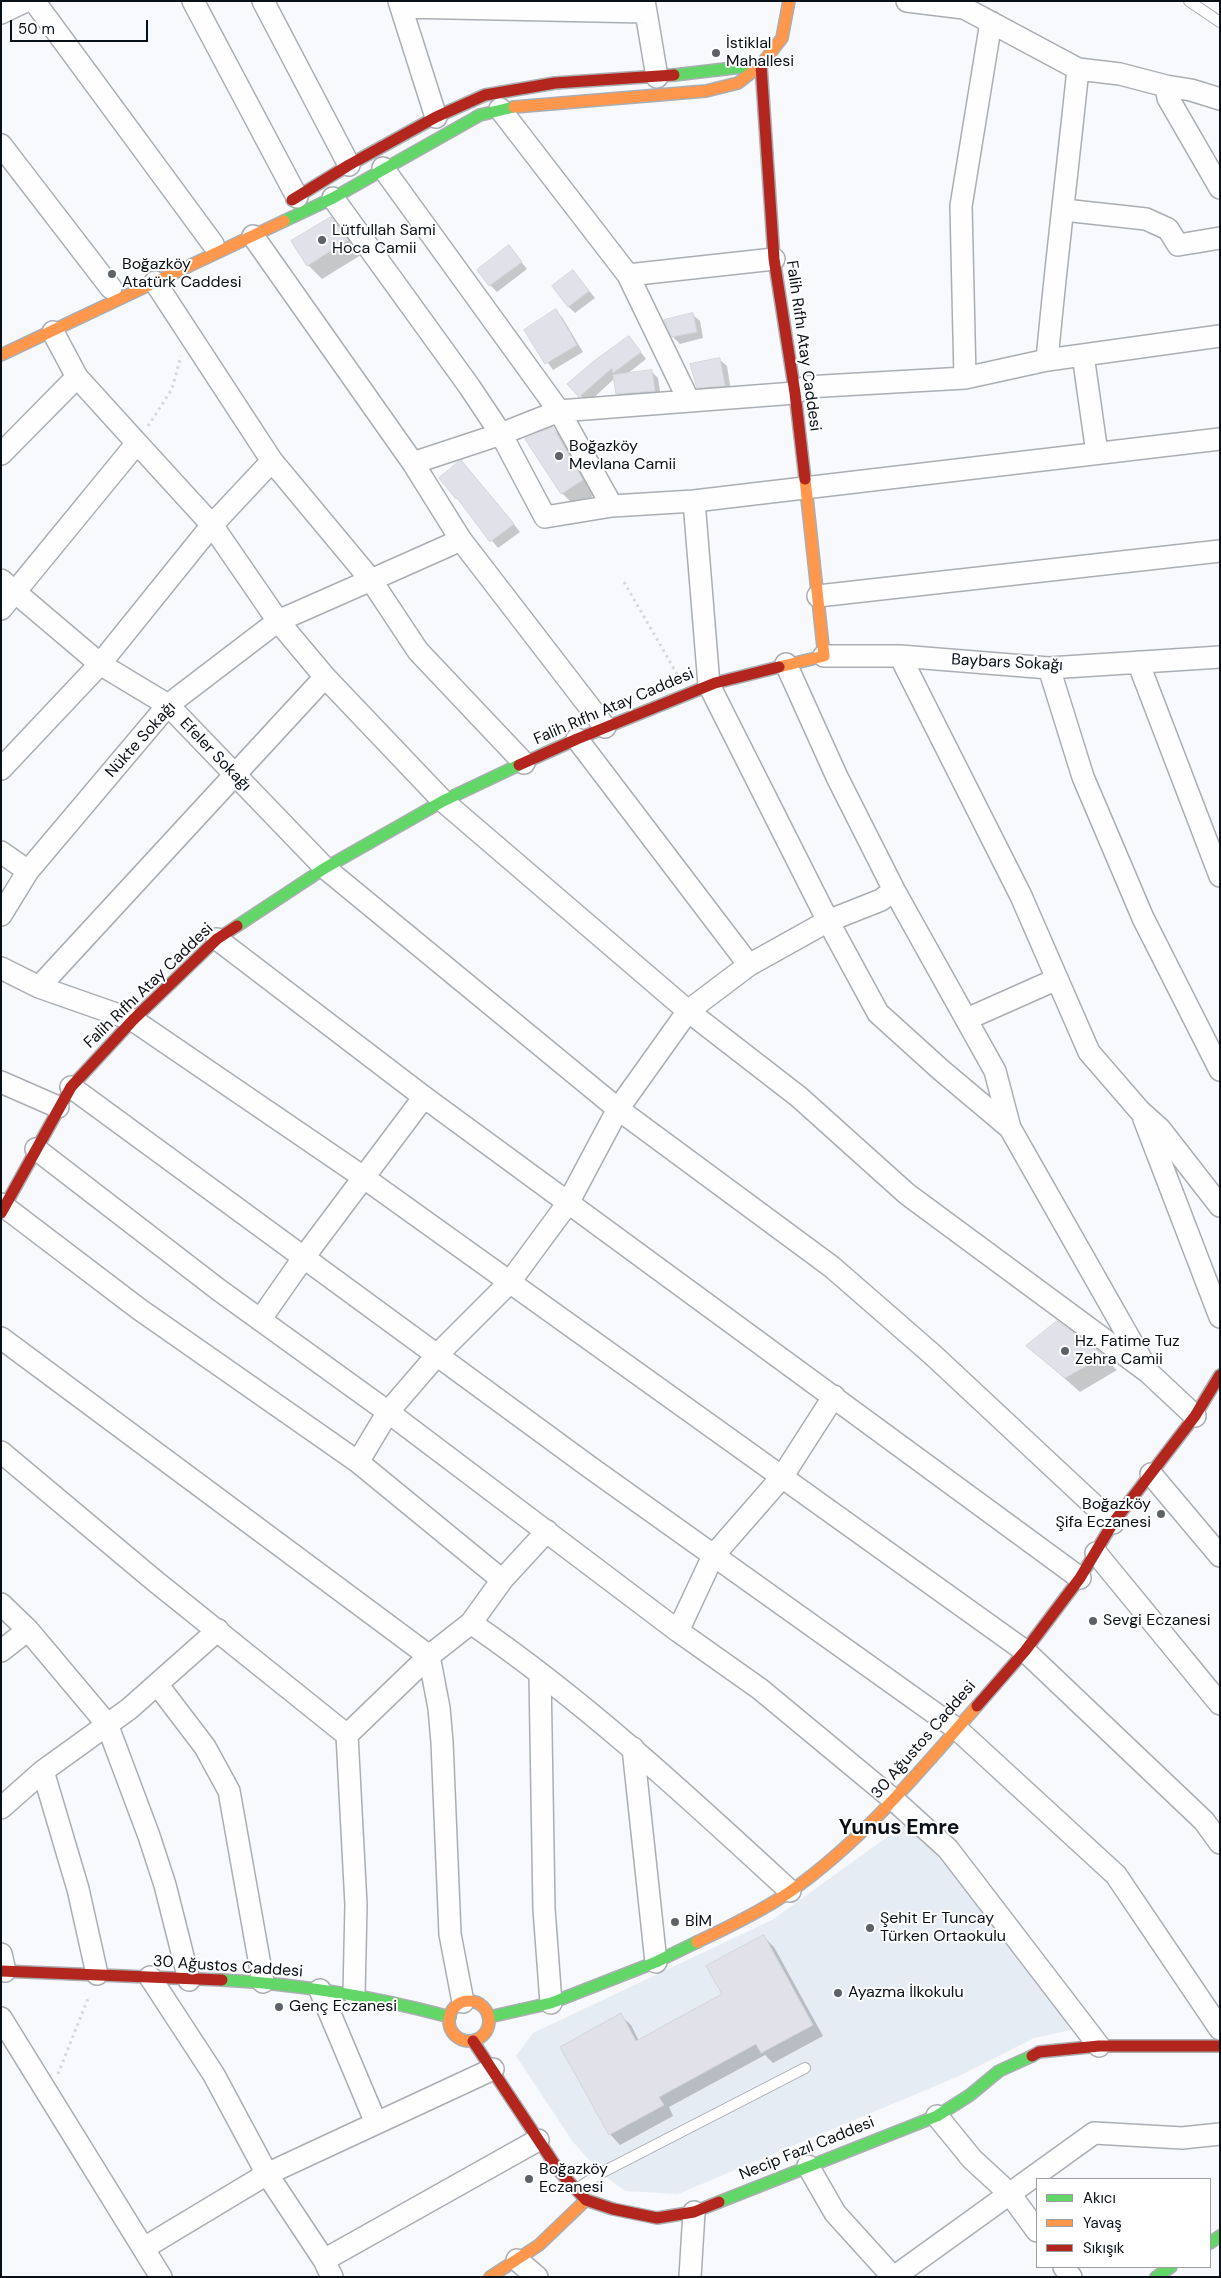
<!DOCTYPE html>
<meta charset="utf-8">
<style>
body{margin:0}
#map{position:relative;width:1221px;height:2278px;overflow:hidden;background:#f7f9fc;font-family:"DM Sans",sans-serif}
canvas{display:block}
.frame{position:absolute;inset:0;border:2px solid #091017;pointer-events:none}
.legend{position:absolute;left:1036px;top:2178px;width:175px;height:90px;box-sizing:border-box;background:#fff;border:1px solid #9d9fa2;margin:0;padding:6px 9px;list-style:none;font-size:15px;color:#091017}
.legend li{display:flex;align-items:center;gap:10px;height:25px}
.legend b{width:25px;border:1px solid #9d9fa2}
.scale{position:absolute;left:10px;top:20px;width:138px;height:22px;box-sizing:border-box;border:2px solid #091017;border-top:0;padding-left:6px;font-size:15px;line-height:18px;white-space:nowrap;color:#091017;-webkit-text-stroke:4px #fff;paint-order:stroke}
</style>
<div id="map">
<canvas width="1221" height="2278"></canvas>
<div class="frame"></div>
<ul class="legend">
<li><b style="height:6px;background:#63d668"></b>Akıcı</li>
<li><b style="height:6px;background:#ff974d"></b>Yavaş</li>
<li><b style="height:6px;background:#b3261e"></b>Sıkışık</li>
</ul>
<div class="scale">50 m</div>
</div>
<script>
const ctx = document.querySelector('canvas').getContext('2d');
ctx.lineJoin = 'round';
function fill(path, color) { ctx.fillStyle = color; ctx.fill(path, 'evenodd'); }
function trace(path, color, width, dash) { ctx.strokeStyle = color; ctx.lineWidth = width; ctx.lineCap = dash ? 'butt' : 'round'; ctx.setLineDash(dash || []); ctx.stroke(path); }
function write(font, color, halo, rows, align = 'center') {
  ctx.font = font + ' "DM Sans",sans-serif'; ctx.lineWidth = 4; ctx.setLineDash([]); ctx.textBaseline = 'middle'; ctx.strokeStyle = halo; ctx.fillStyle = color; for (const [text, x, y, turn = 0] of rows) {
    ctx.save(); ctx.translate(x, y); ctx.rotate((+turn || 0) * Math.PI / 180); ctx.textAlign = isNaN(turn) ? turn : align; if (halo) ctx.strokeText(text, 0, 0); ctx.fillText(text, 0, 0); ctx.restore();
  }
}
const built = new Path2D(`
 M908 1822 1033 1960 1085 2027 1034 2038 959 2076 678 2194 625 2191 601 2173 573 2142 516 2056 533 2033 772 1920Z`);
const shadow = new Path2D(`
 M331 218 345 232 361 255 322 279 308 265Z
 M509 247 527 269 497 292 490 285Z
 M573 271 595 298 575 313 568 306Z
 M555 311 562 317 583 352 553 370 525 331Z
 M693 315 700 321 703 338 680 344 673 337Z
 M635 345 646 359 627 374 651 371 658 378 661 398 624 400 617 394 615 378 588 403 569 384Z
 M720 360 727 366 731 392 705 394 698 387Z
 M553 428 567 442 596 494 576 507 562 493 527 439Z
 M441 478 497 503 520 532 498 548Z
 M1057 1322 1103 1357 1117 1370 1080 1392 1028 1346Z
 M763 1936 774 1947 823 2036 773 2063 765 2055 669 2107 673 2116 620 2145 610 2134 562 2047 620 2015 631 2025 639 2041 723 1995Z`);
const building = new Path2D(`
 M331 217 348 240 307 266 291 241Z
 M509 245 522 262 489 286 477 270Z
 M573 270 589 291 568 307 552 286Z
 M556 309 577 345 545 364 524 330Z
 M693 313 697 332 672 337 664 320Z
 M629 336 641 352 613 373 612 368 579 397 567 384 594 361Z
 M720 358 725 386 697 388 690 364Z
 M652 370 655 391 616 394 613 375Z
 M553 427 583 480 561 494 525 439Z
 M461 460 514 524 490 542 457 498 456 499 439 478Z
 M1057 1321 1099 1351 1104 1356 1065 1378 1026 1346Z
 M764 1935 813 2025 761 2053 756 2044 659 2097 664 2105 609 2135 560 2047 621 2013 636 2041 722 1994 706 1966Z`);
const path = new Path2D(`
 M148 426 172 389 181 356
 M624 582 677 674
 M58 2074 89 1996`);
const lane = new Path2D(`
 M1189 1 1220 22
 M578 2188 601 2173 805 2068`);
const street = new Path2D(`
 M34 1 213 244
 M193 1 297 197
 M263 1 349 165
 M399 1 436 117
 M907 1 964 8 1078 69 1120 74 1166 86 1168 98 1220 188
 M402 7 646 12 644 1
 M646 12 657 77
 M1 13 26 1
 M1166 86 1191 90 1220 99
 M500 109 628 275 689 401
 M1 145 111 288
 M383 168 559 411 612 506
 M333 198 469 386 501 434 545 517 612 506 694 501 1220 439
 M1064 210 1146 219 1168 229 1178 245 1220 238
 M253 236 413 463 461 540
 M628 275 774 259
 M155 282 272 461 371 580 461 540 605 727
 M1083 355 1097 453
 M1047 360C1056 262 1068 166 1078 69
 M965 378 961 206 991 22
 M1 454 77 377 53 332
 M413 463 501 434 559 411 795 393 806 387 965 378 1047 360 1220 336
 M694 501 709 685 828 921 878 1013 941 1070 1010 1128
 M1 580 100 664 168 705 325 868 618 1109 832 1267 933 1355 1113 1523
 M818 596 1220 551
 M1 609 137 443 77 377
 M824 656H900L1049 668 1220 657
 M900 656 1021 896 1089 1052 1140 1111 1160 1129 1220 1206
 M1138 662 1220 876
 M786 664 837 777 894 890 995 1071 1010 1128 1144 1364
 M1049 668 1083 777 1143 918 1220 1070
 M325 677 443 801 688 1011 799 1097 907 1194 1148 1372 1195 1416
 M577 739 749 965
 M1 769 100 664 212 525 137 443
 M1 852 28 871
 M1 915 28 871 168 705 278 621 371 580 418 651 524 763
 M217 939 424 1097 1080 1578
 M1 968 39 987 133 1020 363 1177 1025 1651 1204 1821 1220 1843
 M39 987 325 677 278 621 212 525 272 461
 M967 1019 1057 979
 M1 1082 58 1107
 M71 1087 591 1468 957 1729 1116 1875 1220 2029
 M1144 1119 1220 1317
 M36 1149 219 1290 388 1412 678 1631 760 1689 894 1800 948 1849 1099 2046
 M1 1204 139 1309 358 1462 502 1580
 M260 1320 304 1257 424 1097
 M1 1338 429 1656 439 1708 442 1742 450 1934 463 2002
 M1 1452 155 1581 347 1735 356 1905 354 1994
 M358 1462 388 1412 437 1355 509 1283 568 1203 618 1109 688 1011 749 965 828 921 881 900 894 890
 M1151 1474 1220 1556
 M1096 1553 1220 1704
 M1 1604 28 1630 107 1724 149 1836 165 1885 189 1980
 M471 1623C586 1702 688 1797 790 1891
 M678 1631 713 1556 782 1477 834 1396
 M1 1651 28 1630
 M540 1674 544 1909 551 2003
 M157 1684 205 1747 229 1791 263 1982
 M347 1735 429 1656 471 1623 502 1580 547 1531
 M633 1748 656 1962
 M43 1771 78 1889 97 1974
 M1 1808 43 1771 129 1709 218 1630
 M1 1954 5 1971
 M150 1977 214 2075 267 2174 324 2260 332 2277
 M320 1990 376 2123
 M1 2018 161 2277
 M937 2116 972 2159 1010 2194 1037 2231
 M808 2166 835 2213 893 2277
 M144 2248 267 2174 493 2069
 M324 2260 538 2140
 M517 2260 537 2277
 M1064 2267 1071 2277
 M690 2277 694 2212
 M894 2277 1094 2133 1182 2138 1220 2134`);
const fast = new Path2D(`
 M674 75 742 67
 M284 221 333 198 480 115 514 107
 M237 926 325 868 443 801 519 765
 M222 1980C299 1984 376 1997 450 2017
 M489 2017 551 2003 656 1962 697 1942
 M719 2202 937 2116 970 2095 999 2071 1032 2056
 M1210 2243 1220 2236
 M1156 2277 1171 2267`);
const slow = new Path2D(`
 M514 107 706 91 738 83 761 65 782 38 789 1
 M1 355 284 221
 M779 667 824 656 805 479
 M697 1942C729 1927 762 1911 791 1891 863 1840 919 1772 977 1706
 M449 2021a20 20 0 1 1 40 0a20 20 0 1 1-40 0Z
 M490 2277 539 2245 586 2200`);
const jam = new Path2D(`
 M761 65 774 259 795 393 805 479
 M292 200 349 165 436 117 485 95 555 83 674 75
 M519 765 577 739 715 683 779 667
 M1 1213 71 1087 133 1020 217 939 237 926
 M977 1706 1025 1651 1080 1578 1113 1523 1195 1416 1220 1375
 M1 1971 222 1980
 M473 2041 559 2171 586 2200 613 2209 657 2218 694 2212 719 2202
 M1032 2056 1039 2052 1099 2046H1220`);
const markers = [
 [716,53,5,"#5c6267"],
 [322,240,5,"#5c6267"],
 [112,274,5,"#5c6267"],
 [559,456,5,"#5c6267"],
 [1065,1351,5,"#5c6267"],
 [1161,1514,5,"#5c6267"],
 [1093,1621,5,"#5c6267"],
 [675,1922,5,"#5c6267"],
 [870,1928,5,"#5c6267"],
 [838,1993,5,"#5c6267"],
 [279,2007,5,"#5c6267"],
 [529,2179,5,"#5c6267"]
];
const poiNames = [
 ["İstiklal",726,44],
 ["Mahallesi",726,62],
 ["Lütfullah Sami",332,231],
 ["Hoca Camii",332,249],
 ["Boğazköy",122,265],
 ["Atatürk Caddesi",122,283],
 ["Boğazköy",569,447],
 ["Mevlana Camii",569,465],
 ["Hz. Fatime Tuz",1075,1342],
 ["Zehra Camii",1075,1360],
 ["Boğazköy",1151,1505,"right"],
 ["Şifa Eczanesi",1151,1523,"right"],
 ["Sevgi Eczanesi",1103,1621],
 ["Şehit Er Tuncay",880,1919],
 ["Türken Ortaokulu",880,1937],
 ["BİM",685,1922],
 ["Ayazma İlkokulu",848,1993],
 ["Genç Eczanesi",289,2007],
 ["Boğazköy",539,2170],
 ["Eczanesi",539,2188]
];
const streetNames = [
 ["Falih Rıfhı Atay Caddesi",803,346,82],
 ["Baybars Sokağı",1007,663,3],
 ["Falih Rıfhı Atay Caddesi",614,707,-23],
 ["Nükte Sokağı",141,740,-48],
 ["Efeler Sokağı",215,755,46],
 ["Falih Rıfhı Atay Caddesi",149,986,-44],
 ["30 Ağustos Caddesi",924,1740,-49],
 ["30 Ağustos Caddesi",228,1967,4],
 ["Necip Fazıl Caddesi",807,2149,-22]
];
const districtNames = [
 ["Yunus Emre",899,1828]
];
fill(built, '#e6ecf4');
fill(shadow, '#0003');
fill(building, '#e1e2e9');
trace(building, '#d4d5db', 1);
trace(lane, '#aaaeb3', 12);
trace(street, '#aaaeb3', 24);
trace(fast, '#aaaeb3', 14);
trace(slow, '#aaaeb3', 14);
trace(jam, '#aaaeb3', 14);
trace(path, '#d6d7d8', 3, [2.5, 4]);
trace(lane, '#fefeff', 10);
trace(street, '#fefeff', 21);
trace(fast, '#63d668', 11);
trace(slow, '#ff974d', 11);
trace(jam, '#b3261e', 11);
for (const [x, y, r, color] of markers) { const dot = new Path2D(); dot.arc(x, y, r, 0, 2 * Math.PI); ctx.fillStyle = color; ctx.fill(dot); trace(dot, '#fff', 2); }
write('16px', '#091017', '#fff', poiNames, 'left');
write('16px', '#091017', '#fff', streetNames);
write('bold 21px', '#091017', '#fff', districtNames);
</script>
